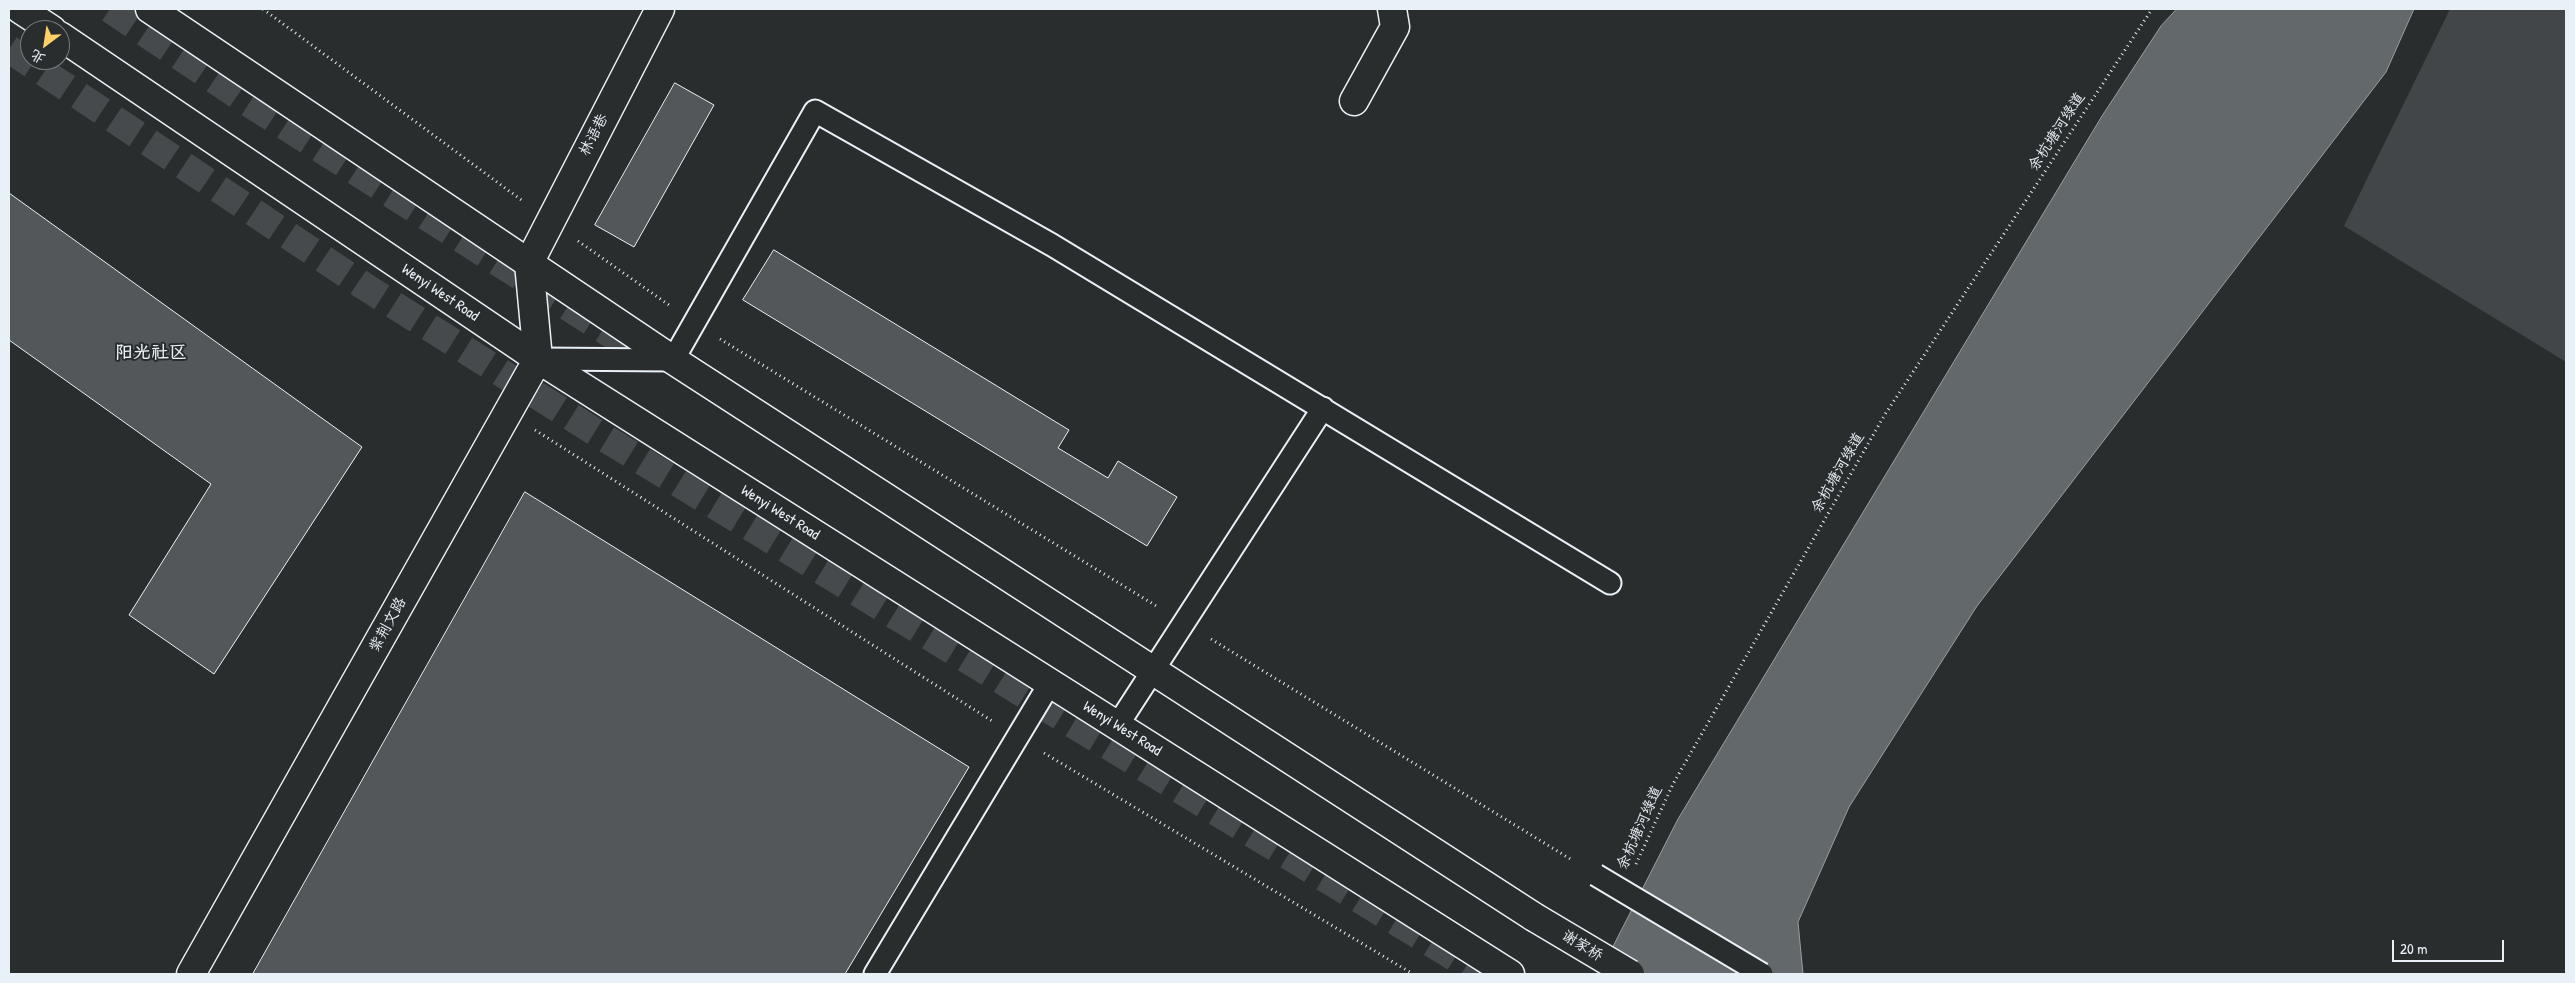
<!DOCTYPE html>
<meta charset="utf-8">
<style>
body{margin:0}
#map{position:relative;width:2575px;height:983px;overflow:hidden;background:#2a2d2e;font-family:"Patrick Hand","LXGW WenKai TC",sans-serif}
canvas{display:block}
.frame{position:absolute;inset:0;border:10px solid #e8f1f8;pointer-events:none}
.north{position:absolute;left:20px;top:20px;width:50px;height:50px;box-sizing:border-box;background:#2a2d2e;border:1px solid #767b7f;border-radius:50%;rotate:211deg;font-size:14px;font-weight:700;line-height:20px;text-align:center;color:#e8f1f8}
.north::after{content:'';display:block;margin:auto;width:18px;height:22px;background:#ffd166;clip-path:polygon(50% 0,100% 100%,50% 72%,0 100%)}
.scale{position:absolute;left:2392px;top:940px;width:112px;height:22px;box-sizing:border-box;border:2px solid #e8f1f8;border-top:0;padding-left:6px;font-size:15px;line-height:18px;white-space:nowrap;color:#e8f1f8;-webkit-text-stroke:4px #2a2d2e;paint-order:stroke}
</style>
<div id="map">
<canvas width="2575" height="983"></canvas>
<div class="frame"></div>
<div class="north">北</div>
<div class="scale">20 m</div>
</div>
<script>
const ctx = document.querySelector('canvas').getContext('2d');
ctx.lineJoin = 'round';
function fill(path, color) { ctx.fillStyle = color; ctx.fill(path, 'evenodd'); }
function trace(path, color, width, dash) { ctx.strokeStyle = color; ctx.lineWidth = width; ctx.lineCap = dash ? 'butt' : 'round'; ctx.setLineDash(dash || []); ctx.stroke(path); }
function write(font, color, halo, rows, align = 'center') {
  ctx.font = font + ' "Patrick Hand","LXGW WenKai TC",sans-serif'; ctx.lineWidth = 4; ctx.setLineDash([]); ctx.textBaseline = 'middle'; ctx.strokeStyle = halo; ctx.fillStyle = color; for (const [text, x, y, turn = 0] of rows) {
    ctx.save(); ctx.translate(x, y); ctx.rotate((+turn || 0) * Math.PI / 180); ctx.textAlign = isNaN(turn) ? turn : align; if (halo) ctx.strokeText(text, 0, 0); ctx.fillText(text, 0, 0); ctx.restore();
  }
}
const green = new Path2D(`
 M2450 9H2566V362L2344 226Z`);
const water = new Path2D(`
 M2177 9H2414L2386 72 1977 606 1849 807 1798 922 1803 974H1599L1678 819 2102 116 2161 26Z`);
const building = new Path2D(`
 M675 83 714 105 634 247 595 225Z
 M9 193 362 447 214 674 129 615 211 484 9 340Z
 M774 250 1069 430 1058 448 1108 478 1118 461 1177 497 1147 546 743 300Z
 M525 492 969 767 845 974H253Z`);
const highwayTunnel = new Path2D(`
 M110 9 249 103 637 351
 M9 49 364 286 603 437 1482 974`);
const path = new Path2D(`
 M263 9 524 202
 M578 241 669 305
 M720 339 1158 607
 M535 430 992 721
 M1211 639 1572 860
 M1044 753 1413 974
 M1636 864 1673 784 1884 416 2152 9`);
const lane = new Path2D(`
 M538 359 673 360 815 111 1052 245 1610 583
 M1117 726 1323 408
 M875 974 1050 683`);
const street = new Path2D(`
 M1354 101 1395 27 1392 9
 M191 974 538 359 529 263 660 9`);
const primary = new Path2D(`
 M20 9 52 30
 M150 9 673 360 1534 917
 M60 36 538 359 1510 974`);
const laneBridge = new Path2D(`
 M1596 875 1762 974`);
const primaryBridge = new Path2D(`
 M1534 917 1630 974`);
const streetNames = [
 ["余杭塘河绿道",2057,132,-57],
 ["林语巷",594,135,-63],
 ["Wenyi West Road",440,293,34],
 ["余杭塘河绿道",1838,473,-60],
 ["Wenyi West Road",780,513,32],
 ["紫荆文路",388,625,-61],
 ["Wenyi West Road",1122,729,32],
 ["余杭塘河绿道",1640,828,-66],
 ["谢家桥",1582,946,31]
];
const quarterNames = [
 ["阳光社区",151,353]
];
fill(green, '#424648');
fill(water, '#63686b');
trace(water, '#989fa3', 1);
fill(building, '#535759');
trace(building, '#e8f1f8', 1);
trace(highwayTunnel, '#464a4c', 28, [28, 14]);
trace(lane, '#e8f1f8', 25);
trace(street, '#e8f1f8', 31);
trace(primary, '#e8f1f8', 31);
trace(path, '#e8f1f8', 3, [1, 4]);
trace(lane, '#2a2d2e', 21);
trace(street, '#2a2d2e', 28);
trace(primary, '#2a2d2e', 28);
trace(laneBridge, '#e8f1f8', 25, []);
trace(primaryBridge, '#e8f1f8', 31, []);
trace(laneBridge, '#2a2d2e', 21);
trace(primaryBridge, '#2a2d2e', 28);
write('15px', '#e8f1f8', '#2a2d2e', streetNames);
write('bold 18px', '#e8f1f8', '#2a2d2e', quarterNames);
</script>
